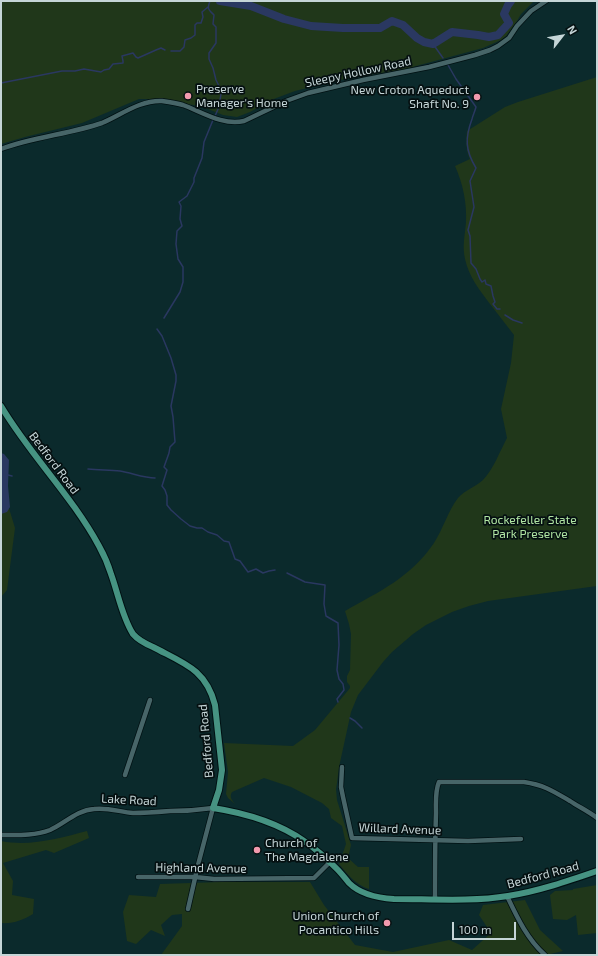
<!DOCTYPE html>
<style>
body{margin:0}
#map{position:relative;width:598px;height:956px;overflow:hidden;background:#0b2a2c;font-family:"Exo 2",sans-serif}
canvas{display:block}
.frame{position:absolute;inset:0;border:2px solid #c5d5d7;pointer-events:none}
.north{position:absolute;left:542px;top:16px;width:40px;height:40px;-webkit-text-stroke:3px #051011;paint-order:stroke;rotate:59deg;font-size:11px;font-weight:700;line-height:16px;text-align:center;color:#c5d5d7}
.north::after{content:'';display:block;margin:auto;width:14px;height:18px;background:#c5d5d7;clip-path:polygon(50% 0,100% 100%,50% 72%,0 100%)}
.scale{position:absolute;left:452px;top:922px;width:64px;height:18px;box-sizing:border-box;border:2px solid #c5d5d7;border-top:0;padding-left:5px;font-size:12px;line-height:14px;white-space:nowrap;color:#c5d5d7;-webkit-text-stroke:3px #051011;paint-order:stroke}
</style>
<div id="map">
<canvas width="598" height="956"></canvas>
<div class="frame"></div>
<div class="north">N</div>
<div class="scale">100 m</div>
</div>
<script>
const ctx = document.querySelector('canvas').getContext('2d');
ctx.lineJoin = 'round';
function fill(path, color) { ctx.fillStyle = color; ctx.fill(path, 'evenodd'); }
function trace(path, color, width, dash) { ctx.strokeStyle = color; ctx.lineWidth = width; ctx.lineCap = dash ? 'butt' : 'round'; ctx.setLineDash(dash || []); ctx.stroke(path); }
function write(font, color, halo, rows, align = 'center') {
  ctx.font = font + ' "Exo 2",sans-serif'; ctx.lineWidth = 3.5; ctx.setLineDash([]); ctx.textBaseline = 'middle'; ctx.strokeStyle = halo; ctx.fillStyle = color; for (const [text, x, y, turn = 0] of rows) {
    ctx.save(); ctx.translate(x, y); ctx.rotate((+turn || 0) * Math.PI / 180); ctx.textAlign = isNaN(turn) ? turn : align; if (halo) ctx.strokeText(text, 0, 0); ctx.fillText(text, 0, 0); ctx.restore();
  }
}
const green = new Path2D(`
 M1 1H534L521 14 517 21 506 36 501 40 483 48 405 69 339 80 295 91 271 100 250 112 237 117 223 115 203 107 173 101 151 99H139L82 123 25 137 1 144Z
 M597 77V586L488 601 469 606 452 612 426 625 413 634 392 652 383 662 358 695 351 712 339 767 337 783 336 789 337 800 351 845 348 858 358 867H369V889C356 885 347 874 339 864L346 844 342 826 331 818 329 809 322 803 291 787 264 778 232 792C229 797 232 800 235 804L228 798 226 794 228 772 224 743 293 746 315 730 350 688V686L347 682V676L350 670 351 634 349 624 345 611C380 591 410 578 434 543 443 529 448 511 458 498 465 490 475 487 483 480 493 470 500 451 507 438L501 409 511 363 514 335C506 325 498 314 490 304 479 289 469 277 465 259 462 246 465 235 466 222 467 203 463 184 455 166L470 159C466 152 466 139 467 131L505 107 518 102Z
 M1 482 15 528 7 590 1 597Z
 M87 831 89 838 54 853 46 850 3 863 13 881 12 895 34 899 33 914C23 920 13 924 1 923V841C30 847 60 838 87 831Z
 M221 882H310L324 905 355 945 393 952 449 940 472 950 491 933 479 915 483 905 525 900 540 930 563 951 546 955H161L182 926V914L172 915 161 925 165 936 151 930 136 944 127 941 123 912 129 895 156 897 160 884Z
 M597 885V933L578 935 576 915 567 920 553 919 550 895 555 891 573 890V889Z`);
const water = new Path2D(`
 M1 453 4 454 9 460 8 486 10 507 7 512 1 514Z`);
const stream = new Path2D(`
 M210 1C207 9 208 9 214 15L213 24 216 27V43L209 53V59L213 68 216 80 220 88 221 94 219 107 215 116
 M433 44 443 58
 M171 51H180L184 47 185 40 191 38 195 35V25L197 23H201L203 17 202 12 208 7
 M448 65 456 79 476 107C475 111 473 115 472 119 465 138 465 150 476 168L470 181 474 207 468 230 470 236 471 263 476 269 480 279 482 282 485 280 486 284 491 286 493 296 495 302 493 304 497 309H500
 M1 83 62 71H75L84 69 101 72 104 70 109 69 113 64 123 63V61L122 56 133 53 136 57 138 58 156 50 161 48 165 50
 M505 315 513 320 522 323
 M164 318 180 292 183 282V267L178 259 176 244 177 231 182 226 180 219 181 206 179 202 187 196 194 182V178L202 158 204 142 213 120
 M157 329 162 336 171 358 176 375V381L171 406 173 417 175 442 170 447 169 453 164 467 167 470 162 486 165 490 167 496V505L171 510 181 519 190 526 197 528H202L208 532 217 535 224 541 229 542 235 559 240 561 248 572 256 569 263 573 269 571 275 570
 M88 469C99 470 110 470 120 471 132 473 144 478 155 478
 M8 475 12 476
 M287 573 305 582 325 585 324 604 326 616 338 623 339 645 337 670 339 679 343 684 344 690 337 699 338 702
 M350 718 355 721 362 728`);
const river = new Path2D(`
 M220 1 251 6 284 19 311 26 343 28H380L392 21 403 25 417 38 424 42 433 44 452 32 478 35 489 37 498 35 509 23 504 14 508 5 511 1`);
const minor = new Path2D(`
 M1 149C33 137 70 134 102 123 121 115 140 100 162 101 169 102 176 103 183 105 202 112 223 126 244 121L286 101 308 93 363 80 429 67 475 55 490 50 498 46 509 38 517 26 531 11 546 1
 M342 767 341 787 343 797 352 838 468 841 521 839
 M125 775 150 700
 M1 835C17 835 34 836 50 830 64 824 77 810 94 809 107 807 120 812 133 813 146 813 158 812 170 811 185 811 199 810 213 808L198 865 188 909
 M138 877H195L214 879 314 878 330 862
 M507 896C517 917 527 939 545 955
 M435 899C435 870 435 842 436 813 436 803 435 791 439 782H524C544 785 553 791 570 801 579 807 588 811 597 818`);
const major = new Path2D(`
 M1 406C30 455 72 496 99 546 104 555 108 564 111 574 118 593 122 617 133 634 138 640 146 644 153 647 183 663 206 669 215 705L222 770 219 790 213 808C245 813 277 822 304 841 316 849 327 859 337 869 341 873 345 878 349 883 361 895 378 898 394 899 430 899 472 902 508 896 539 891 568 881 597 871`);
const markers = [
 [188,96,4,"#f29aae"],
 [477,97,4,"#f29aae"],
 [257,850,4,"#f29aae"],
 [387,923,4,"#f29aae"]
];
const streetNames = [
 ["Sleepy Hollow Road",358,72,-12],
 ["Bedford Road",54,463,53],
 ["Bedford Road",206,741,-95],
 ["Lake Road",129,800,3],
 ["Willard Avenue",400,829,2],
 ["Highland Avenue",201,868,1],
 ["Bedford Road",543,875,-15]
];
const poiNames = [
 ["Preserve",196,89],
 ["Manager's Home",196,103],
 ["New Croton Aqueduct",469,90,"right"],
 ["Shaft No. 9",469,104,"right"],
 ["Church of",265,843],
 ["The Magdalene",265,857],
 ["Union Church of",379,916,"right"],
 ["Pocantico Hills",379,930,"right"]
];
const parkNames = [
 ["Rockefeller State",530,520],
 ["Park Preserve",530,534]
];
fill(green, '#20371a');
fill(water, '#2a3861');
trace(stream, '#2a3861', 1.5);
trace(river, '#2a3861', 8);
trace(minor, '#001113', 6);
trace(major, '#001113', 8);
trace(minor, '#476568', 4.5);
trace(major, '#469382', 6);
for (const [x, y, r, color] of markers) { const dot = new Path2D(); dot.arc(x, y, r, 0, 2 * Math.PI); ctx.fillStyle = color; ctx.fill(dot); trace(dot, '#051011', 1.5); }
write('12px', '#c5d5d7', '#051011', streetNames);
write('12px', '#c5d5d7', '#051011', poiNames, 'left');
write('12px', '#b0e5a3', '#051011', parkNames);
</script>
